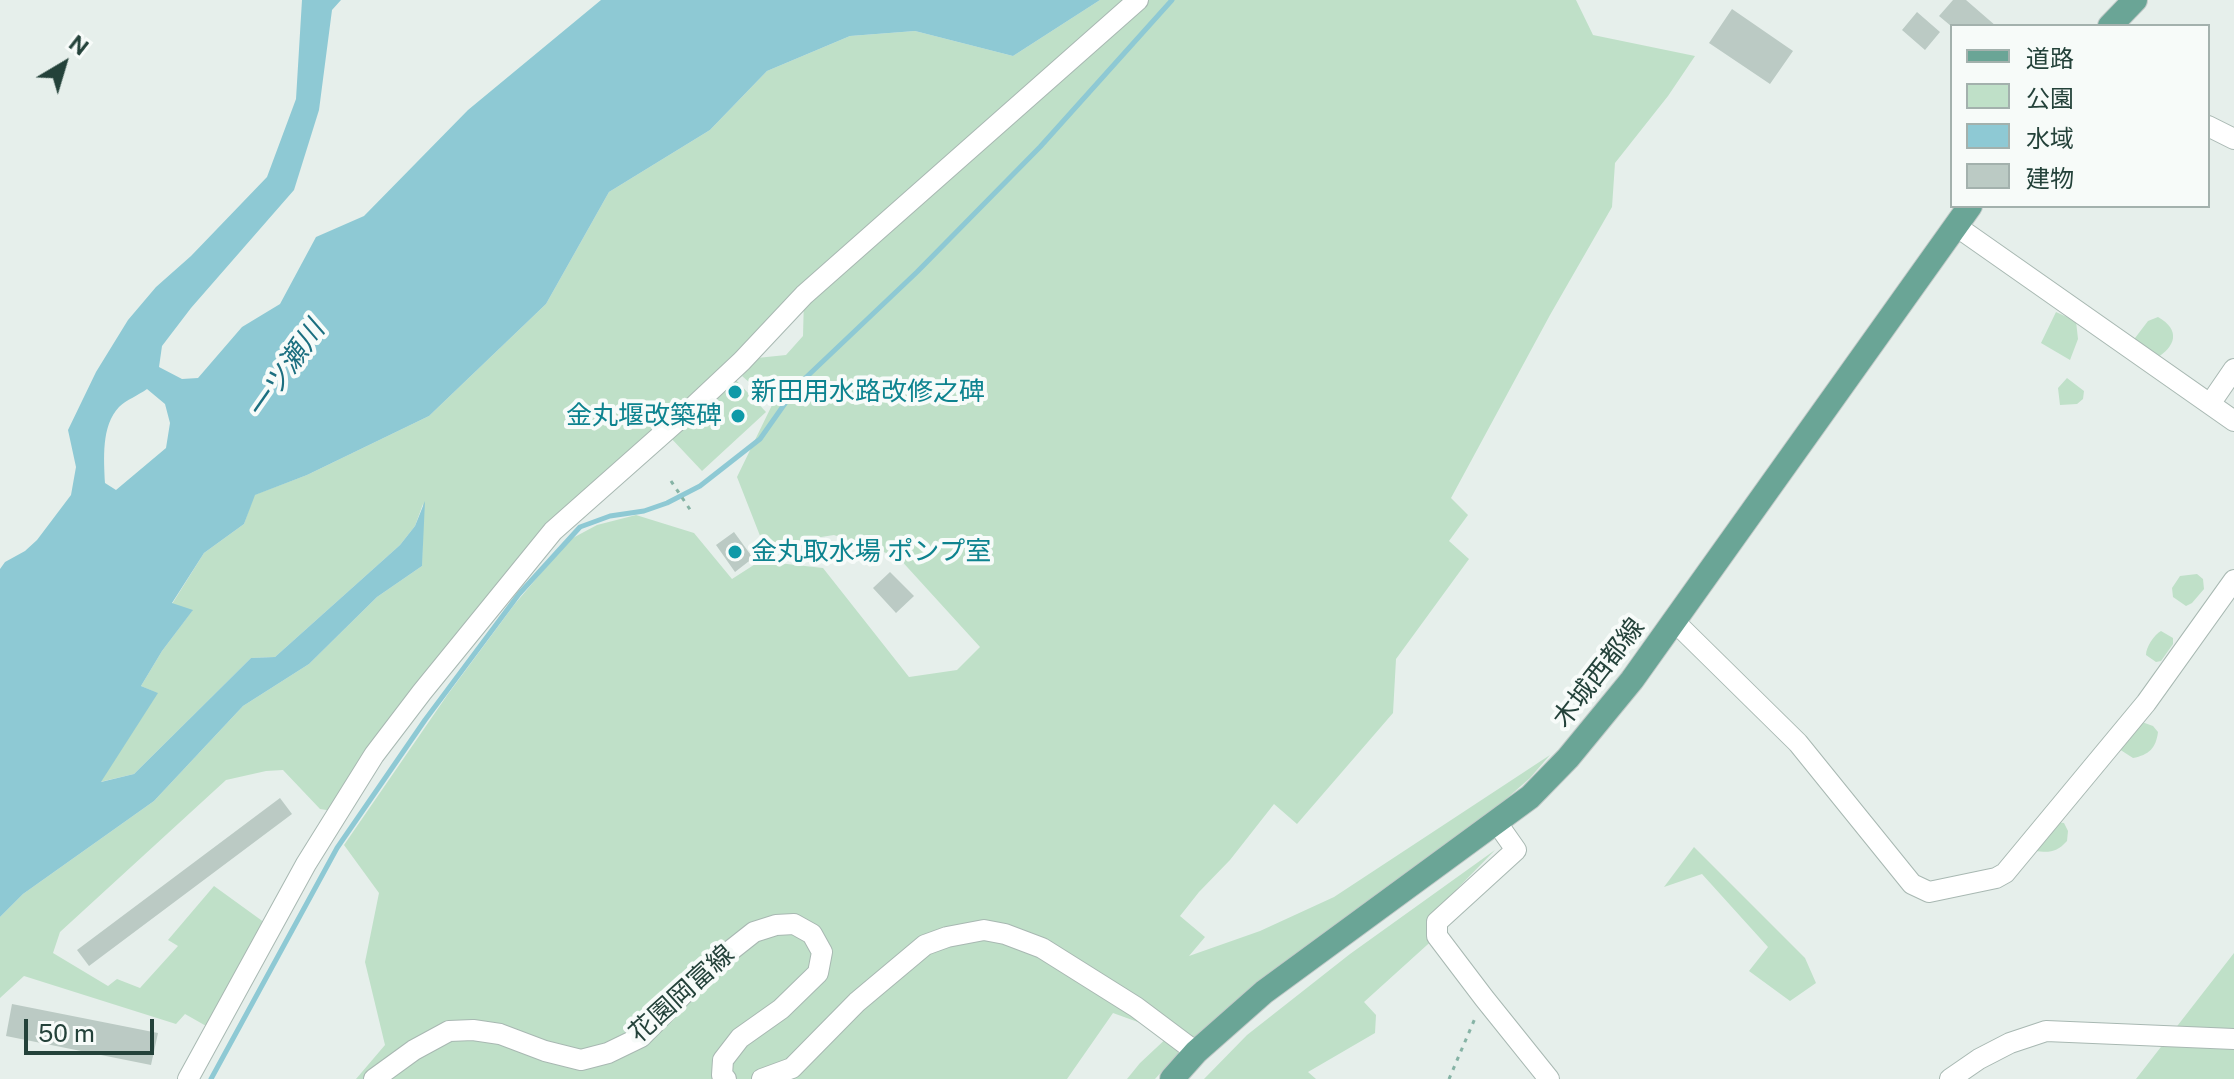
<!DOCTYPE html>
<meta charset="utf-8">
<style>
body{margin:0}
#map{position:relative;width:2234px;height:1079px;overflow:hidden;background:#e6efeb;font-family:"Public Sans","Noto Sans JP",sans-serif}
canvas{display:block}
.legend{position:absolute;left:1950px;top:24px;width:260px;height:184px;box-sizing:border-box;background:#f7fbf9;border:2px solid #a3b1ad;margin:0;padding:10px 14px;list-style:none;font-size:24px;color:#24423a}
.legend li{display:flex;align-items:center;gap:16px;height:40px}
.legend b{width:40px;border:2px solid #a3b1ad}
.north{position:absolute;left:24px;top:24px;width:80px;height:80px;-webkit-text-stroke:6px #f7fbf9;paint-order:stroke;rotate:38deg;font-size:22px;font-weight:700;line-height:32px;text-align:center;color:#24423a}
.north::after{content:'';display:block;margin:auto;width:28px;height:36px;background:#24423a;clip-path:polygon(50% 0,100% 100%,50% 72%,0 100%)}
.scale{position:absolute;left:24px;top:1019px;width:130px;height:36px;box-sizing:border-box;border:4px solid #24423a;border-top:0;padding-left:10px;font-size:24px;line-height:28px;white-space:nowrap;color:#24423a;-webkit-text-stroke:6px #f7fbf9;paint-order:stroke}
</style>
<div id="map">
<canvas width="2234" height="1079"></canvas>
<ul class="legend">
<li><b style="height:10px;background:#6aa596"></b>道路</li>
<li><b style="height:22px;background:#bfe0c8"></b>公園</li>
<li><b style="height:22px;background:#8ec9d4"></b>水域</li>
<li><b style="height:22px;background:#bbcac4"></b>建物</li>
</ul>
<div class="north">N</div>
<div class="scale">50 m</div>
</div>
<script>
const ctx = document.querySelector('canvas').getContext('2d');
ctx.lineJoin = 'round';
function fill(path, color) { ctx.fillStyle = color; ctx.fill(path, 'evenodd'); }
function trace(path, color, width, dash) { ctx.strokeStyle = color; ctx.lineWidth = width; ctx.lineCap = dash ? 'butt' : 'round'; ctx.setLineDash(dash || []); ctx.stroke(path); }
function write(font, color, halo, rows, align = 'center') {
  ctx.font = font + ' "Public Sans","Noto Sans JP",sans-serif'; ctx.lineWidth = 8; ctx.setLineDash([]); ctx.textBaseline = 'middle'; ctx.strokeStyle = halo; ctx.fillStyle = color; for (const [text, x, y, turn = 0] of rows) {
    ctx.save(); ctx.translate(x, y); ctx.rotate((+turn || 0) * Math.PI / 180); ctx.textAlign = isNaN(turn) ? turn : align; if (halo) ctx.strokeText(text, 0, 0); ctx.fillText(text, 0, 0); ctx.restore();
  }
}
const green = new Path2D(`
 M1100 0H1576L1593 35 1695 56 1668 96 1615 163 1612 207 1550 315 1451 498 1468 515 1449 541 1469 559 1396 659 1393 713 1297 824 1274 804 1230 860 1199 892 1180 916 1205 937 1189 956 1260 931 1334 897 1550 755 1530 778 1505 800 1250 988 1186 1045 1155 1079H1127L1140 1063 1171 1034 1113 1013 1067 1079H356L385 1045 365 962 379 893 344 845 448 694 514 605 569 540 597 525 636 515 694 533 732 579 760 561 823 568 909 677 957 670 980 647 898 557 834 535 764 546 737 477 773 403 742 376 757 358 786 355 803 336 804 297 553 531 339 812 320 809 283 770 266 771 226 780 60 932 53 953 108 986 117 979 140 988 178 946 168 940 214 886 272 928 215 1031 185 1014 176 1024 24 976 0 998V917L23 894 154 801 243 706 309 664 377 597 422 566 423 504 415 526 400 545 275 657 251 658 134 774 100 782 157 693 141 686 162 651 192 611 172 604 204 553 244 524 254 495 307 475 429 416 546 304 609 192 710 130 767 71 850 36 915 31 1013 56Z
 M2056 312 2076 321 2078 339 2070 360 2041 343Z
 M2158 317C2181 330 2176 347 2155 359L2132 342 2148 321Z
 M733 377 766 412 702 471 669 436Z
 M2067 378 2084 391 2083 399 2077 404 2060 405 2058 388Z
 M2197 574 2203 579 2204 589 2192 603 2186 606 2173 597 2172 588 2180 576Z
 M2161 631 2173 638V644L2161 661 2156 662 2146 655C2146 647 2154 635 2161 631Z
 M2142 722 2153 726 2158 732C2156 748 2149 755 2133 758L2119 749Z
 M2057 822 2064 823 2068 831 2067 841C2057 852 2050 853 2035 851Z
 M1694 847 1805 958 1816 983 1790 1001 1749 971 1768 947 1702 874 1664 887Z
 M1495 850 1457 889 1437 922V936L1364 1002 1376 1015 1375 1033 1308 1072 1316 1079H1204L1247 1035 1350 954Z
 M2234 953V1079H2136Z`);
const water = new Path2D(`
 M302 0H341L332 10 319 110 294 190 191 308 162 346 159 367 182 379 198 378 242 327 280 304 316 237 364 216 468 110 601 0H1100L1013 56 915 31 850 36 767 71 710 130 609 192 546 304 429 416 307 475 255 495 244 524 204 553 172 603 193 610 162 651 141 686 158 693 101 782 134 774 251 658 275 657 400 545 415 526 425 501 422 566 377 597 309 664 243 706 154 801 23 894 0 917V569L5 562 25 551 37 540 71 495 76 467 68 430 96 372 128 320 156 287 191 256 267 177 296 99ZM147 389 165 404 170 423 166 448 116 490 105 483C104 459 101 426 119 407 126 400 139 395 147 389Z`);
const stream = new Path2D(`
 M211 1079 337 848 425 720 519 594 580 527 610 516 644 511 667 503 700 486 760 439 798 385 917 272 1040 147 1172 0`);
const building = new Path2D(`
 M1953 0H1966L1996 26H1951L1939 16Z
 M1732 9 1793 51 1770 84 1709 43Z
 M1917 12 1940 32 1925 50 1902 30Z
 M734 532 753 558 735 572 716 545Z
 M890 572 914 596 896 613 873 588Z
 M280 798 292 814 89 966 77 950Z
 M12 1004 158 1033 151 1065 6 1036Z`);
const path = new Path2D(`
 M671 481 691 511
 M1449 1079 1476 1016`);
const minor = new Path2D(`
 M2208 126 2234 139
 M1956 226 2234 421
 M2210 404 2234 369
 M1674 621 1798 743 1912 884 1929 892 1996 878 2005 873 2146 703 2234 580
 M1497 823 1516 850 1437 922V936L1484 998 1549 1079
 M188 1079 306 864 374 755 422 692 553 531 693 407 742 361 804 295 1138 0
 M374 1079 414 1050 449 1031 473 1030 500 1034 545 1051 581 1060 608 1053 641 1037 711 966 754 932 776 925 794 924 812 934 822 952 818 973 781 1009 740 1038 723 1060 722 1075 726 1079
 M762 1079 792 1068 857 1002 925 945 947 937 984 930 1005 934 1042 948 1136 1007 1196 1052
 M1950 1079 1979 1059 2010 1043 2046 1031 2234 1039`);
const major = new Path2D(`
 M2110 26 2135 0
 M1172 1079 1196 1052 1264 992 1530 797 1568 758 1632 680 1970 206`);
const markers = [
 [735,392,8,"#0f9aa8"],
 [738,416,8,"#0f9aa8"],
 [735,552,8,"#0f9aa8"]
];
const cultureNames = [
 ["新田用水路改修之碑",751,392],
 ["金丸堰改築碑",722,416,"right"],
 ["金丸取水場 ポンプ室",751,552]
];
const streetNames = [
 ["木城西都線",1599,673,-52],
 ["花園岡富線",682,994,-42]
];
const waterNames = [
 ["一ツ瀬川",286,370,-55]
];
fill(green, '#bfe0c8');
fill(water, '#8ec9d4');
trace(stream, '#8ec9d4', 5);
fill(building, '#bbcac4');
trace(minor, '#a8b8b2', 22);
trace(major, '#c2cac8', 26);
trace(path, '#86b3a5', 3, [4, 6]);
trace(minor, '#fff', 20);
trace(major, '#6aa596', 24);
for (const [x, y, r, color] of markers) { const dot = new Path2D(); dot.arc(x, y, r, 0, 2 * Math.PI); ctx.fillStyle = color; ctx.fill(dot); trace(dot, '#f7fbf9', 3); }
write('26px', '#0d838f', '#f7fbf9', cultureNames, 'left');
write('26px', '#24423a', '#f7fbf9', streetNames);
write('italic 28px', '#1c6f80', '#f7fbf9', waterNames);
</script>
